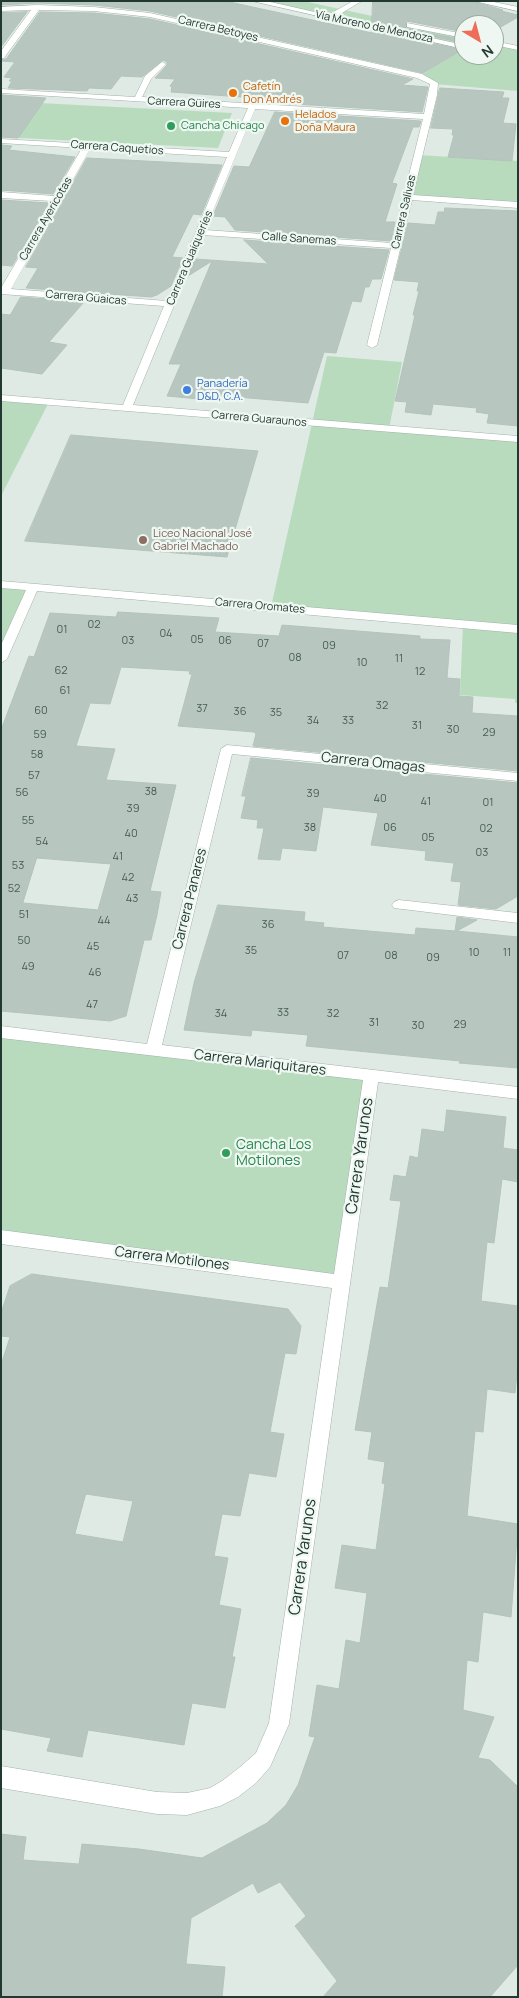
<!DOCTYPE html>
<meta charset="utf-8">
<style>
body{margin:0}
#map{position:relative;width:519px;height:1998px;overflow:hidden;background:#dfeae4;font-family:Manrope,sans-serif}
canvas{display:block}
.frame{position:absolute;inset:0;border:2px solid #213930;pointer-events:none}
.north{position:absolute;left:454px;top:15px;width:50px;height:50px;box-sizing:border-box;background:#eff7f2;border:1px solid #9daba4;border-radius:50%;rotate:143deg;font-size:14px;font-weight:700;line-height:20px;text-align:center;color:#213930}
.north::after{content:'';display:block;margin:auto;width:18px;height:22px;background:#ee6d59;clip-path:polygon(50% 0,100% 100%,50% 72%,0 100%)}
</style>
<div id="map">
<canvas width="519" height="1998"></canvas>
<div class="frame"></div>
<div class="north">N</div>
</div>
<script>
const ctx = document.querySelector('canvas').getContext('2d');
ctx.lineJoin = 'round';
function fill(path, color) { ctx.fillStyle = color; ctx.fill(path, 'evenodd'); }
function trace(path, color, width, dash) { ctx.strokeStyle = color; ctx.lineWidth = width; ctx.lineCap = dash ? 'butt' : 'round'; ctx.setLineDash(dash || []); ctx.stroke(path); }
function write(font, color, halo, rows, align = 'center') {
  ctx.font = font + ' Manrope,sans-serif'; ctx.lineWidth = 4.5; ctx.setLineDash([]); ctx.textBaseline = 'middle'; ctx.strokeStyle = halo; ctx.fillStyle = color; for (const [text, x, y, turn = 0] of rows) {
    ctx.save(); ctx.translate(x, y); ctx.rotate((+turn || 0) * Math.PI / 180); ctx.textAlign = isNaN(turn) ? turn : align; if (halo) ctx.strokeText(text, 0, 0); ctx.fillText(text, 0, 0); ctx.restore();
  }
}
const green = new Path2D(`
 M255 1H303L464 36V47Z
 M494 43 518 48V91L434 84 419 76 464 49V55H494Z
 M1 101 232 113 218 148 1 137Z
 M418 155 518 161V205L408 197Z
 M327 356 402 362 389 429 518 439V629L271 607Z
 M1 398 49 402 1 496Z
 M1 584 33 586 1 659Z
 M463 625 518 630V703H515V699L460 695Z
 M1 1032 371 1076 342 1281 1 1237Z`);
const building = new Path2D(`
 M1 1H225L372 33V30L462 50 423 73 150 11 94 5 37 3 1 5Z
 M373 1H472L503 10 501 11 518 15V17L494 31V25H464V32L407 21 405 23 407 29 464 40V43L372 23Z
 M27 12 1 47V13Z
 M40 12 94 13 150 19 413 79 402 85 428 87 422 112 280 103 281 101 270 99 171 92 172 87 170 86 175 79 155 78 167 65V62L163 60 142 77 121 76 111 89 89 88 87 91 8 88 12 81H9L12 78 4 77 15 62 1 61V60L6 59Z
 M440 88 504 92 502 98H509L503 123 516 124 512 161 448 157 454 135H452L453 129 431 128Z
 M2 95 46 98 18 138 1 137Z
 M275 112 421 121 419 127H413L392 183 397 184 385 222H395L391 241 235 230 225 217 213 216 234 166 249 167Z
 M1 145 12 146 9 150 75 157 53 194 1 190Z
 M87 158 222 165 201 215 193 214 172 257 183 258 171 286 157 295 151 297 26 288 38 268 26 267Z
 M1 200 49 203 12 266 1 265Z
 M445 208 518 211V426L487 423 489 414 476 412 477 408 433 404 431 415 405 412 407 402 395 401 415 315H413L419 291H417L419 282 394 280 408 223 435 225 438 212H444Z
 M244 240 389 250 381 279H372L369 287H365L361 302 352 301 336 353 324 352 308 403 201 394 199 399 167 396 181 364H169L212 261 188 276 195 259 268 264Z
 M21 297 84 302 49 342 67 345 42 374 1 368V314L10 315Z
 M71 435 258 451 227 557 25 541Z
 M118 612 219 618 215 632 279 636 282 625 420 636V639L450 640 447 678 460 679 459 696 473 697 472 713 518 716V771L253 746 256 734 254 732 178 726 192 674H189L190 671 121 667 110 704 90 703 76 746 115 749 106 780 176 785 150 891 161 892 157 915 151 940H144L126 1016 110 1021 1 1011V730L29 656 34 657 50 613 116 617ZM37 858 111 864 98 910 23 903Z
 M251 758 518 783V896L496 909 458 905 461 882 451 881 454 863 425 860 426 851 371 845 378 813 323 807 316 851 282 848 280 860 258 859 264 828H257L258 820 241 818 246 796H242Z
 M218 905 305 912 304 921 324 923 323 927 415 935 416 928 455 931 457 917 477 920 457 931 518 937V1068L459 1063 460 1061 306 1046 308 1035 252 1030 251 1036 184 1030 194 983Z
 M447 1110 506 1117 503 1148 518 1150V1182L502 1179 494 1243 487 1242 481 1301 518 1306V1365L515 1393 487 1389 483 1432 475 1431 467 1516 518 1524 511 1617 483 1612 478 1662 467 1660 463 1710 494 1717 478 1758 490 1760 518 1787V1965L490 1997H323L337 1981 295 1926 306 1916 280 1882 258 1893 253 1883 191 1918 186 1964 225 1967 222 1997H1V1834L26 1837 23 1860 79 1864 82 1844 139 1849 202 1858 267 1823 286 1805 298 1785 315 1737 309 1736 317 1685 339 1689 346 1640 360 1643 367 1593 335 1588 342 1545 376 1550 385 1484 382 1483 385 1462 368 1459 372 1432 355 1430 380 1287 388 1288 401 1201 390 1200 394 1175 406 1177 410 1156 418 1158 422 1129 444 1132Z
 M32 1274 288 1309 301 1326 296 1354 285 1353 270 1432 284 1434 276 1477 249 1473 240 1516 222 1514 214 1556 228 1558 219 1605 241 1609 232 1657H235L225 1708 192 1703 184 1745 88 1730 82 1757 47 1751 51 1738 1 1729V1365L10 1337 1 1336V1313L10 1286ZM86 1494 133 1501 123 1542 75 1534Z`);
const minor = new Path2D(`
 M252 1H266L328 15 353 1H362L335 17 464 45V49Z
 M474 1H489L518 7V11Z
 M37 5 94 7 150 13 422 74 438 83 437 95 413 195 518 202V208L412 200 377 345 372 348 367 345 391 248 203 235 133 405 518 436V442L1 401V395L123 405 164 306 1 294V288L52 201 1 198V192L54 196 82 148 1 143V139L229 152 248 108 1 93V89L135 97 145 76 162 62 166 64 151 79 142 97 424 114 430 84 417 78 150 17 94 11 39 10 4 58H1V51L31 10 1 11V7ZM255 109 423 119 392 243 205 230ZM90 149 227 157 167 301 11 289Z
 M407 23 464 34V38L407 27Z
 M494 41 518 46V50L494 45Z
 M1 581 518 625V633L37 591 7 659 1 663V645L26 590 1 588Z
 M227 745 518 773V781L232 754 162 1045 518 1087V1099L378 1082 289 1724 270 1767 256 1783 238 1797 220 1806 187 1815 157 1814 1 1788V1766L157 1792 187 1793 210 1788 222 1781 240 1767 256 1753 269 1723 332 1288 1 1244V1230L334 1274 363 1080 1 1038V1026L147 1044 221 749Z
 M399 900 518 913V923L394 908 392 905 394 902Z`);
const markers = [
 [233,93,5,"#e8710a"],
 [285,121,5,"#e8710a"],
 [171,126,5,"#2e9e5b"],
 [187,390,5,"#3f7fe0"],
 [143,540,5,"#8d6e63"],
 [226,1153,5,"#2e9e5b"]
];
const farStreetnames = [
 ["Vía Moreno de Mendoza",374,27,12],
 ["Carrera Betoyes",218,29,13],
 ["Carrera Güires",184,103,3],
 ["Carrera Caquetios",117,148,4],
 ["Carrera Salivas",404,212,-77],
 ["Carrera Ayericotas",46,219,-60],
 ["Calle Sanemas",299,239,4],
 ["Carrera Guaiqueríes",190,258,-67],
 ["Carrera Güaicas",86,298,5],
 ["Carrera Guaraunos",259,419,5],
 ["Carrera Oromates",260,606,5]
];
const farFoodnames = [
 ["Cafetín",243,87],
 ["Don Andrés",243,100],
 ["Helados",295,115],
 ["Doña Maura",295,128]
];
const farLeisurenames = [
 ["Cancha Chicago",181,126]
];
const farShopnames = [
 ["Panadería",197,384],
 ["D&D, C.A.",197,397]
];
const farEducationnames = [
 ["Liceo Nacional José",153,534],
 ["Gabriel Machado",153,547]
];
const numberNames = [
 ["02",94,625],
 ["01",62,630],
 ["04",166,634],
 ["05",197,640],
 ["03",128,641],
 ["06",225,641],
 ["07",263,644],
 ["09",329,646],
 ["08",295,658],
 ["11",399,659],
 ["10",362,663],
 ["62",61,671],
 ["12",420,672],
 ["61",65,691],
 ["32",382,706],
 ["37",202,709],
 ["60",41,711],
 ["36",240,712],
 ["35",276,713],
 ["34",313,721],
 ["33",348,721],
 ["31",417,726],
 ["30",453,730],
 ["29",489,733],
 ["59",40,735],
 ["58",37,755],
 ["57",34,776],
 ["38",151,792],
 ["56",22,793],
 ["39",313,794],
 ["40",380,799],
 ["41",426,802],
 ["01",488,803],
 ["39",133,809],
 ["55",28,821],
 ["38",310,828],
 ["06",390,828],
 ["02",486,829],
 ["40",131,834],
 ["05",428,838],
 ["54",42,842],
 ["03",482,853],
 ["41",118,857],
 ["53",18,866],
 ["42",128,878],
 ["52",14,889],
 ["43",132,899],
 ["51",24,915],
 ["44",104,921],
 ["36",268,925],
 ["50",24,941],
 ["45",93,947],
 ["35",251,951],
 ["10",474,953],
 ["11",507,953],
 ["07",343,956],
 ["08",391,956],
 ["09",433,958],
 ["49",28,967],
 ["46",95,973],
 ["47",92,1005],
 ["33",283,1013],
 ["34",221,1014],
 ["32",333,1014],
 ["31",374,1023],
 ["29",460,1025],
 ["30",418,1026]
];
const streetNames = [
 ["Carrera Omagas",373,763,6],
 ["Carrera Panares",190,899,-76],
 ["Carrera Mariquitares",260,1063,7],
 ["Carrera Motilones",172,1259,7]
];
const leisureNames = [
 ["Cancha Los",236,1145],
 ["Motilones",236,1161]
];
const nearStreetnames = [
 ["Carrera Yarunos",360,1156,-82],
 ["Carrera Yarunos",303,1557,-82]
];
fill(green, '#b8dbbe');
fill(building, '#b7c7bf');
trace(building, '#b2c3ba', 1);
trace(minor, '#a2b1aa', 1);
fill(minor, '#fff');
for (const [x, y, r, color] of markers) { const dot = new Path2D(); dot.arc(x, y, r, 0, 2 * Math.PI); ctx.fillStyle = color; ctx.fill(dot); trace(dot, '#eff7f2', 2); }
write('11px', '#213930', '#eff7f2', farStreetnames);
write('11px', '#c56008', '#eff7f2', farFoodnames, 'left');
write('11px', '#27864d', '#eff7f2', farLeisurenames, 'left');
write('11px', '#366cbe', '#eff7f2', farShopnames, 'left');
write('11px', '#785e54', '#eff7f2', farEducationnames, 'left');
write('11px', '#465c54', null, numberNames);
write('14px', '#213930', '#eff7f2', streetNames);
write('14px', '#27864d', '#eff7f2', leisureNames, 'left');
write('16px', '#213930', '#eff7f2', nearStreetnames);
</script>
